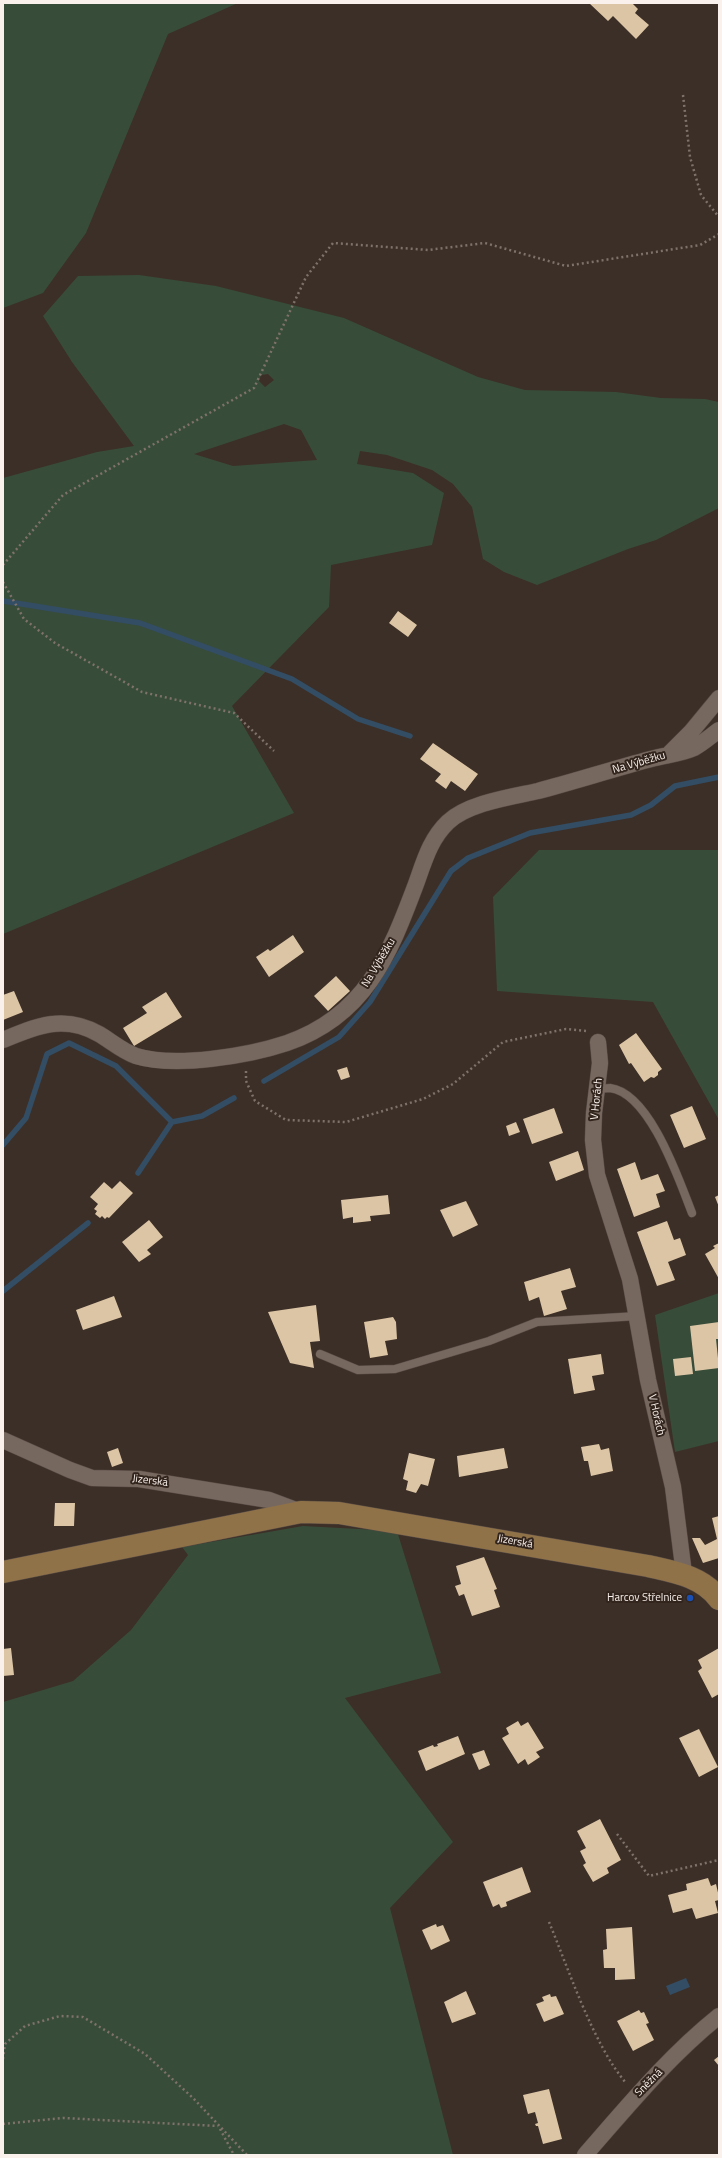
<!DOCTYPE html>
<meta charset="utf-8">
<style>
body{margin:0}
#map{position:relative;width:722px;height:2158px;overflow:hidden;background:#3c2f27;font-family:"Titillium Web",sans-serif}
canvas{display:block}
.frame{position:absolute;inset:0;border:4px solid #faf1ec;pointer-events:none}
</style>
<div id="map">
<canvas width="722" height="2158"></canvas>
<div class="frame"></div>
</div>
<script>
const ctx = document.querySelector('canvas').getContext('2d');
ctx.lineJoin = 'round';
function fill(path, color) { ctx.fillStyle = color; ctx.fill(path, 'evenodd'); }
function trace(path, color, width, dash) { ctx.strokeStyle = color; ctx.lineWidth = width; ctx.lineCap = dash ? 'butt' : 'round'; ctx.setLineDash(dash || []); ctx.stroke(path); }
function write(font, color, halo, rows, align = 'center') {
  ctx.font = font + ' "Titillium Web",sans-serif'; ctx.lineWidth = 4; ctx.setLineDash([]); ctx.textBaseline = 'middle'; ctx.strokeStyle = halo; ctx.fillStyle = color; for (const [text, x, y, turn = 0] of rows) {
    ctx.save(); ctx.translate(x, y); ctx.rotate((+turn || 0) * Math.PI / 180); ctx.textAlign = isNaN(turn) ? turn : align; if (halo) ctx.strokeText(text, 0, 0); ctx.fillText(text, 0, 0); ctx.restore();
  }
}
const green = new Path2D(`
 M3 3H238L168 34 86 233 43 293 3 308Z
 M139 275 216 286 344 318 478 377 525 390 616 392 661 398 705 399 719 402V508L656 540 628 549 537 585 504 572 483 559 472 507 453 484 432 470 387 455 360 451 357 464 413 473 444 493 432 545 331 565 329 607 232 706 294 813 3 934V478L97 452 134 446 72 362 43 316 78 276ZM268 374 274 380 265 387 259 381 261 375ZM284 424 301 430 317 460 233 466 194 454Z
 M539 850H719V1120L653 1002 497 991 493 897Z
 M719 1293V1441L675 1452 655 1315Z
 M303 1526 397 1531 441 1673 345 1698 453 1842 390 1908 453 2155H3V1702L73 1681 131 1630 188 1555 182 1547Z`);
const water = new Path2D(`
 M686 1978 690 1987 670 1995 666 1986Z`);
const stream = new Path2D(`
 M3 601 140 623 292 679 358 719 410 736
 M264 1081 339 1037 370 1002 451 871 468 858 530 833 631 815 651 805 675 786 719 777
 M3 1145 26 1118 47 1054 69 1043 116 1066 172 1122 202 1116 234 1098
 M138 1173 172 1122
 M3 1291 88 1223`);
const building = new Path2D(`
 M589 3H632L638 9 635 13 649 25 636 39 613 16 608 21Z
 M398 611 417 625 408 637 389 623Z
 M433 743 478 774 465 791 451 781 446 789 435 781 441 774 420 759Z
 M293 935 304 952 269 977 256 957 268 949 270 951Z
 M336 976 350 991 328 1011 314 996Z
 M14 991 23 1012 3 1020V995Z
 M166 992 182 1017 134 1046 123 1028 147 1013 142 1007Z
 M636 1033 662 1069 658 1072V1075L654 1078 651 1077 644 1082 631 1063 629 1064 619 1045Z
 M347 1067 350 1077 341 1080 337 1070Z
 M692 1106 706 1139 684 1148 670 1115Z
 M554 1108 563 1133 532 1144 523 1119Z
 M516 1122 520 1132 509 1136 506 1126Z
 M578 1151 584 1170 556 1181 549 1162Z
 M635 1162 641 1180 658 1174 665 1191 656 1194 660 1207 634 1217 617 1169Z
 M120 1181 133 1193 109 1218 107 1217 105 1219 102 1216 100 1218 95 1214 97 1211 94 1209 98 1204 90 1197 104 1182 112 1189Z
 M388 1195 390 1214 370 1216 371 1221 353 1223V1217L343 1219 341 1200Z
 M719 1195V1207L715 1197Z
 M466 1201 478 1225 453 1237 440 1210Z
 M149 1220 163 1237 147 1250 151 1254 139 1262 122 1242Z
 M667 1221 674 1240 680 1238 686 1255 668 1262 675 1280 657 1286 637 1232Z
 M719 1243V1279L705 1254 715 1248 713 1246Z
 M570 1268 576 1287 561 1291 567 1309 544 1316 539 1297 529 1301 524 1282Z
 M114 1296 122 1317 83 1330 76 1310Z
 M316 1305 320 1341 310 1342 314 1368 290 1363 268 1312Z
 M393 1317 396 1322 397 1339 385 1341 388 1355 370 1358 364 1322Z
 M719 1322V1339H716L719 1368 695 1371 690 1326Z
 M601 1354 604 1374 592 1376 595 1390 574 1394 568 1359Z
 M691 1357 693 1374 675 1376 673 1359Z
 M599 1444 601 1450 609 1448 613 1471 591 1476 588 1461H584L581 1447Z
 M118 1448 123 1463 112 1467 107 1452Z
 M504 1448 508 1468 459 1477 457 1456Z
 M409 1453 435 1459 428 1486 421 1484 416 1493 406 1490 408 1481 403 1479Z
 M55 1503H75L74 1526H54Z
 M719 1516V1558L703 1563 692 1538H700L705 1545 717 1539 712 1518Z
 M484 1557 497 1589 494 1590 500 1607 472 1616 464 1594 459 1596 455 1586 461 1584 456 1566Z
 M11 1648 14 1675 3 1676V1649Z
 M719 1648V1694L712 1698 698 1671 702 1668 698 1660Z
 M518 1721 521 1726 528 1722 544 1748 536 1752 540 1757 528 1765 525 1759 518 1764 502 1738 509 1734 506 1728Z
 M699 1729 718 1767 699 1777 679 1738Z
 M458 1736 465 1754 426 1771 418 1751 433 1745 434 1747 438 1746 437 1744Z
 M484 1750 490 1765 479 1770 472 1754Z
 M600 1819 621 1860 607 1868 609 1873 593 1882 583 1865 586 1863 580 1851 586 1848 577 1831Z
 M522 1867 531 1892 506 1902 507 1906 501 1908 499 1904 493 1907 483 1882Z
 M708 1878 711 1886 716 1884 719 1897V1900L715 1901 718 1913 696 1919 692 1908 673 1913 668 1895 687 1890 686 1884Z
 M436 1924 437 1927 443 1925 450 1941 431 1950 422 1930Z
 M632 1927 635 1979 615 1980V1968H604L603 1950 607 1949 606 1929Z
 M466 1991 476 2014 452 2023 444 2002Z
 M550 1994 551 1997 556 1996 564 2014 544 2022 536 2004 544 2001 542 1997Z
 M639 2010 641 2013 644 2012 649 2023 646 2024 654 2040 633 2051 617 2021Z
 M719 2056V2066L714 2060Z
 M549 2089 562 2139 543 2144 538 2126H536L535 2124 538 2123 535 2112 528 2114 523 2095Z`);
const path = new Path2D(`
 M683 95 690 157 701 195 719 217
 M3 565 63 495 254 388 306 277 333 243 428 250 485 243 566 266 700 245 719 234
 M3 582 24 619 55 643 142 692 234 713 274 751
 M246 1071V1081L255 1101 286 1120 346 1122 423 1099 453 1084 503 1042 566 1029 586 1031
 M617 1834 649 1876 719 1860
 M549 1922C569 1970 593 2044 626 2083
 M3 2059 5 2044 25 2026 60 2016 83 2017 145 2054 193 2098 247 2155
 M3 2124 63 2118 218 2126
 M220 2129 234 2155`);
const lane = new Path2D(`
 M598 1089C601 1089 606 1088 610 1088 650 1093 679 1180 692 1213
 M320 1354 358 1370 395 1369 489 1341 537 1322 638 1316`);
const street = new Path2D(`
 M670 753 691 732 719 698
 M3 1040C36 1026 64 1014 99 1034 111 1041 122 1051 136 1056 175 1068 248 1056 287 1043 365 1016 389 956 416 884 424 862 430 839 448 822 468 803 511 797 538 791 576 781 613 769 651 759 665 755 681 754 694 748 703 743 711 736 719 730
 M598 1042 600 1063 594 1113 593 1140 597 1175 630 1279 648 1380 673 1487 684 1574
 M3 1440 70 1470 92 1478 139 1479 269 1500 301 1512
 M585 2155C627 2107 669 2056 719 2016`);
const secondary = new Path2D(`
 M3 1572 301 1512 339 1513 648 1566C674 1572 702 1576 719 1599`);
const markers = [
 [690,1598,4,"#1a4fb4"]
];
const streetNames = [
 ["Na Výběžku",639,763,-16],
 ["Na Výběžku",379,963,-59],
 ["V Horách",597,1099,-84],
 ["V Horách",656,1415,77],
 ["Jizerská",150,1481,7],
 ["Jizerská",515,1542,10],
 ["Sněžná",649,2083,-45]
];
const poiNames = [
 ["Harcov Střelnice",682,1598]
];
fill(green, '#384c3a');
fill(water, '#334d64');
trace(stream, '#334d64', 5.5);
fill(building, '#dcc5a5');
trace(lane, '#574b45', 9);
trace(street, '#574b45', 17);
trace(secondary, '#574b45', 23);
trace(path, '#7e726b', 2.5, [2, 3]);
trace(lane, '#77685f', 8);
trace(street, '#77685f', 16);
trace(secondary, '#907249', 22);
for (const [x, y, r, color] of markers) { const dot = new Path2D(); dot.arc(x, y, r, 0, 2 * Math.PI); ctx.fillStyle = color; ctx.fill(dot); trace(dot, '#32251d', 1.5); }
write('11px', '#faf1ec', '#32251d', streetNames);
write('11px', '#faf1ec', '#32251d', poiNames, 'right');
</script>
